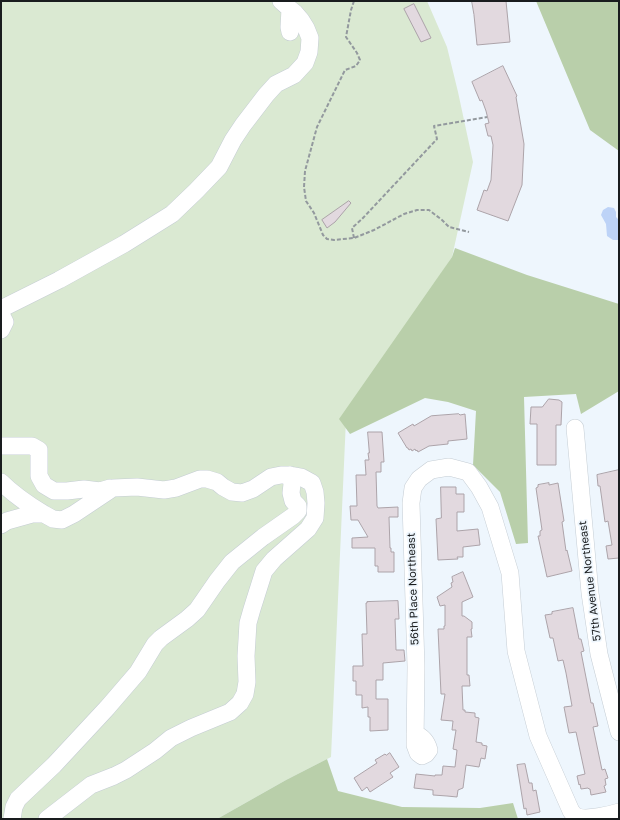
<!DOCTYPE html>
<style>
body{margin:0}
#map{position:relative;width:620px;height:820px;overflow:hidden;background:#eef6fd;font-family:"Golos Text",sans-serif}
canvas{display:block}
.frame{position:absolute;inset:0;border:2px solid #191c1e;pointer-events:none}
</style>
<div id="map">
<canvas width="620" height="820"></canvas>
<div class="frame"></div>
</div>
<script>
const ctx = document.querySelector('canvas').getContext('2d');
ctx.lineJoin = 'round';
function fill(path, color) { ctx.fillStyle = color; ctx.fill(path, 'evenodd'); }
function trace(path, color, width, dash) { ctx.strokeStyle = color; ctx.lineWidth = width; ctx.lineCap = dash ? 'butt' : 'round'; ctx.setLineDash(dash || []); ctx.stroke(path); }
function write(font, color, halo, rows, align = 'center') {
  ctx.font = font + ' "Golos Text",sans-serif'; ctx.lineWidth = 3.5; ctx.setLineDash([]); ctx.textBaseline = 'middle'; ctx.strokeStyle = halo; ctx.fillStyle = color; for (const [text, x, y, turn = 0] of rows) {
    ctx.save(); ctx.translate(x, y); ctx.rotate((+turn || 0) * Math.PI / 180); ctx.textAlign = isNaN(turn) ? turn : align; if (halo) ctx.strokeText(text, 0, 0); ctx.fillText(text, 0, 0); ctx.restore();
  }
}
const green = new Path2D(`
 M1 1H427L447 47 458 92 473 162 452 257 346 419 331 757 286 780 217 819H1Z`);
const forest = new Path2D(`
 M536 1H619V151L590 130Z
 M455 248 527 275 619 304V391L581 414 576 394 524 397 528 543 516 544 500 492 473 465 476 411 448 402 425 398 350 434 339 419 452 257Z
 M327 759 338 791 402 807 480 808 513 803 518 819H217L286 780Z`);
const water = new Path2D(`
 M608 207 614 208 616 212V217L619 220V240H613L607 236 606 224 601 215 603 210Z`);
const building = new Path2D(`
 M472 1H506L510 42 477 45 474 15Z
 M414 4 431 38 421 42 404 9Z
 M503 66 517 96 516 97 524 144 522 185 508 221 477 210 484 190 487 191 491 180 493 145 491 136H488L485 124 489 123 486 111 482 100 480 101 472 82Z
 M349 201 351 203 335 222 327 228 322 220Z
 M549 399 559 400 562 402 561 425H556V465H537V424H530L531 407H542Z
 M459 414 460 415 465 414 467 439 448 441V444L429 446 418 452 417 450 416 451 415 449 412 451 411 449 409 450 408 448H407L398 433 413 424 414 426 431 416Z
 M368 432H382L384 462H381V472H376L377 506 378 508 398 507V517H389L390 548H391V552H394V572H378V566H375V548H352V538L368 537 358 520H351L350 506H357L356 475H366L365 460H369L368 453H369Z
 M619 470V558L608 559 606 546 612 545 608 521 605 522 600 486H598L597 475Z
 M549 483V485L558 483 564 521 562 522 566 551 567 550 572 571 547 577 538 536H540V531L542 530 536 488 538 487V485Z
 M441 487H456V494H464V512H457V531L478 529 480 545 463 547V557H457L458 559 438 560 436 519 441 518Z
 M463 572 473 597 462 602V616H464L472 622V629H471L472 637H467V675H469L470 686H462L463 710H465V712L475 713V717L479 718 476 742 482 743V745L487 746 485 759 481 758 479 767 466 765 463 788 458 790 457 797 447 796 433 795V790L414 788 416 774 435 776V775H442L443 766 455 767 457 750 453 749 456 730H452L453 721 441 720 445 694H441L438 629H444V626H445V605L440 606 437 597 452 587 451 583 453 582 452 577Z
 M398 601 399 619H395L396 650H404L405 661 383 663V680H376V699H388V730L370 731V717H368V707L362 708V695H356V681H353V666H363L362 634H367L366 603H367V602Z
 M573 608 579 639H581L584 651 581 652 591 703H593L598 726 593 727 602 770 605 769 608 778 605 779 606 785 604 786 606 792 591 795 590 789H589L588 788 581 789 580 784 579 785 577 776 585 774 576 732 569 733 564 707 572 706 566 673 563 660 558 661 553 638H550L545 615 552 614V612Z
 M390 753 399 767 390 773 393 777 370 792 367 787 362 791 354 778 377 763 375 760 385 754 386 755Z
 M525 764 529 783H532L533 791 536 790 540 812 527 815 526 808 524 809 517 765Z`);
const path = new Path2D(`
 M354 1 351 10 346 37 357 53 360 60 356 66 345 70 317 127 305 171 304 187 306 201 314 213 323 235 327 239 334 240 354 238 374 230 404 214 417 210H429L442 220 449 227 469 232
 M354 238 352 228 362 219 437 139 434 126 487 117`);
const minor = new Path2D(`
 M281 1 290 9 289 27 290 32
 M1 309 59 280 124 244 172 214 196 191 219 167 233 140 243 125 266 95 276 84 294 75 305 63 309 52 310 38 306 28 301 20 295 13 290 9
 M1 314 5 322 1 330
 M575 428 590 593 599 654 619 732
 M1 446H32L39 450V476L44 485 54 491H67L84 489 100 491 110 488
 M1 482C14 495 29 505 44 514
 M1 525 7 521 32 514H44L53 519 62 520 74 514 113 488 137 487 164 490 176 488 200 479H207L217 482 223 487 232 492 242 493 253 489 271 477 281 475H290L301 477 312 483 315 492 316 503 315 518 308 529 274 559 264 571 252 609 248 623 246 656 247 682 245 694 240 703 230 712 191 728 171 738 155 751 126 770 114 776 91 785 47 819
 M415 734C423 737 427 742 429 750L426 754 422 756 418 753 415 745 416 667 411 503 413 488 419 479 431 470 449 467 468 472 479 487 490 507 510 573 516 651 538 736 571 811C573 814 575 816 578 817 588 820 609 815 619 812
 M12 819 14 807 18 799 54 765 107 708 138 672 155 644 161 638 187 619 197 610 217 581 232 562 263 537 293 516 298 511V506L293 501 291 493 292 484 290 475`);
const streetNames = [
 ["57th Avenue Northeast",590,581,-97],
 ["56th Place Northeast",413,589,-92]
];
fill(green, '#dae9d2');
fill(forest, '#b9cfaa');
fill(water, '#bdd3f7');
fill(building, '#e2d9df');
trace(building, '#aca3a9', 1);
trace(minor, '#c5cdd4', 18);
trace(path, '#93999e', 2, [4, 2]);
trace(minor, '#fff', 17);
write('11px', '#191c1e', '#eef6fd', streetNames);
</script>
